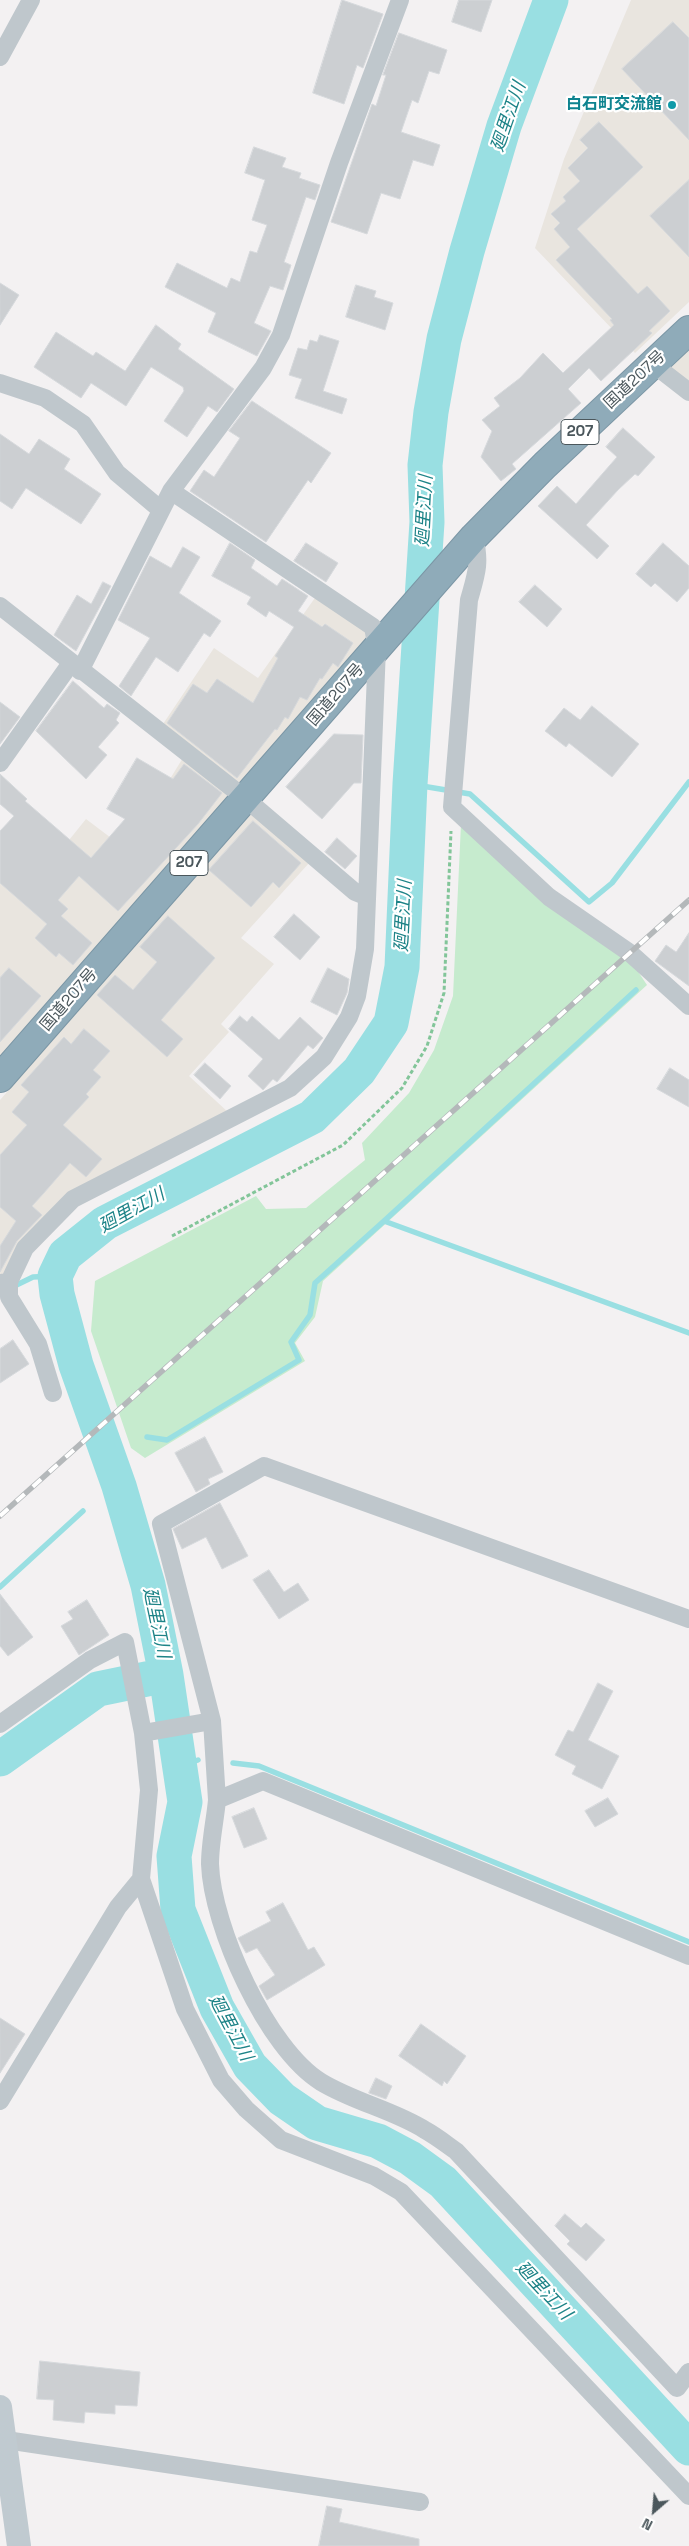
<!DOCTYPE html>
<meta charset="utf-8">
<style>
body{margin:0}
#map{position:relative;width:689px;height:2546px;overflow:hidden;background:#f3f1f2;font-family:"Space Grotesk",sans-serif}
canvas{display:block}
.north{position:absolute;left:629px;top:2486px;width:50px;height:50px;-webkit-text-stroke:4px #fff;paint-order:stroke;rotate:207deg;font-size:14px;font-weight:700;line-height:20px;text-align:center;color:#4b575c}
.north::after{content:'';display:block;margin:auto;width:18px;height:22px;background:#4b575c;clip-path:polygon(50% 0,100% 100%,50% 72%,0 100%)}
</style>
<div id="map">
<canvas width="689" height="2546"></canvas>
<div class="north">N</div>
</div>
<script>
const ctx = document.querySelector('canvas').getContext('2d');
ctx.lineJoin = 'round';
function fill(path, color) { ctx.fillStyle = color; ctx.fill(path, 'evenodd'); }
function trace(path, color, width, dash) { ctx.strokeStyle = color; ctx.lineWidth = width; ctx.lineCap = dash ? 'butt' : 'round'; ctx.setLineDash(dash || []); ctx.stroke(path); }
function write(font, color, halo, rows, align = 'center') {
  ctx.font = font + ' "Space Grotesk","Noto Sans JP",sans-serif'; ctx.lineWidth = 4.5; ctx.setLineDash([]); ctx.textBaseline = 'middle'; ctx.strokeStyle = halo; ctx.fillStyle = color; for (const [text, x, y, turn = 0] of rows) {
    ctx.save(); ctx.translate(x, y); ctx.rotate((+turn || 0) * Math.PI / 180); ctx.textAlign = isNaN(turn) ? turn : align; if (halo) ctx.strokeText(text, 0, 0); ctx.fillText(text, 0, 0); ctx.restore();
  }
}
const commercial = new Path2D(`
 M631 0H689V302L635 353 535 248 564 159Z
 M689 350V382L670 368Z
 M317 595 367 631 366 640 0 1060V851L53 860 86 819 123 847 146 818 189 748 161 727 214 648 258 678Z
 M253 812 310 862 241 938 274 964 221 1024 229 1032 189 1076 229 1113 69 1194 0 1286V1100Z`);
const green = new Path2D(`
 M461 824 633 964 647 985 323 1281 315 1317 295 1343 305 1361 145 1458 131 1448 91 1331 95 1281 256 1196 266 1209 306 1208 365 1160 362 1143 409 1093 434 1050 453 996Z`);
const stream = new Path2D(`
 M410 784 470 794 589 902 612 883 689 782
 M384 1221 636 990
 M0 1293 33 1277 55 1276
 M147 1437 167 1440 299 1360 291 1342 310 1315 315 1283 384 1221 689 1333
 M0 1587 83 1511
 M233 1763 259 1766 689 1942
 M181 1766 198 1760`);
const river = new Path2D(`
 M551 0 504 126 467 251 444 339 431 412 425 465 427 522 410 784 402 967 391 1023 359 1071 312 1117 105 1223 65 1255 55 1276 57 1294 76 1365 119 1486 148 1585 166 1675 185 1802 174 1856 178 1910 217 2008 250 2066 282 2099 317 2123 378 2141 410 2158 443 2182 689 2448
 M0 1759 98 1689 166 1675`);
const building = new Path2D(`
 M342 0 383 14 363 68 357 65 344 104 313 93Z
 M459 0H492L481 32 452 22Z
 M673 22 689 38V140L622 69Z
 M399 33 447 50 439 74 429 71 418 103 412 100 401 132 440 145 433 166 413 160 400 199 381 193 367 234 331 222 372 104 376 106 386 75H383Z
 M599 122 643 167 577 229 638 294 647 286 670 311 649 331 652 333 601 381 589 368 568 389 581 403 512 464 516 469 501 481 481 457 492 431 482 420 500 406 494 398 520 378 543 353 563 373 614 325 610 320 612 319 556 260 570 247 554 229 560 223 551 214 566 201 563 197 580 181 568 168 588 148 580 140Z
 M254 147 286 158 282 167 301 173 299 178 320 185 315 200 306 197 284 262 291 265 283 290 270 286 254 323 271 331 257 356 208 332 216 313 165 287 177 263 227 288 231 278 240 282 250 251 257 253 267 225 252 220 265 180 245 173Z
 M689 180V257L650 216Z
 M0 283 19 295 0 325Z
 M356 285 376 291 374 297 393 303 385 330 346 317Z
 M156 325 181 344 178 349 234 389 217 412 208 406 187 437 164 421 184 391 183 387 151 367 126 406 91 383 81 398 34 367 56 332 93 356 96 352 125 371Z
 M320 335 339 341 323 391 347 399 342 414 295 398 302 379 289 375 298 348 307 350 310 340 317 342Z
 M252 401 331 453 311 483 308 480 266 542 190 491 204 470 214 477 240 438 229 431Z
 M623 428 655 457 638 476 635 474 618 490 586 525 609 546 597 559 538 506 557 486 576 504 617 457 606 447Z
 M0 434 29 454 39 439 70 459 64 469 101 494 81 524 26 488 12 509 0 501Z
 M230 543 255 560 251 568 277 586 282 579 308 596 298 611 322 627 325 624 353 643 338 667 333 663 322 679 320 678 307 700 300 697 288 719 285 717 277 730 275 729 237 778 167 723 193 684 207 693 217 679 253 703 278 658 275 656 294 627 269 611 266 617 247 604 251 597 212 576Z
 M306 543 338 563 326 582 294 561Z
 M663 543 689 566V588L677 602 655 583 651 587 636 574Z
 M183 547 200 557 179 593 221 621 210 637 204 633 178 672 156 657 131 696 119 686 150 638 118 620 150 556 171 568Z
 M103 582 111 586 76 651 54 635 77 595 91 604Z
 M535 585 562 609 547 627 519 602Z
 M73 681 104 708 107 704 120 713 116 720 119 723 98 747 107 755 86 779 36 731Z
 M0 702 20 717 0 744Z
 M592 706 639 744 612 777 569 743 566 747 545 731 564 708 580 720Z
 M334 734 363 735 361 783H354L322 819 286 787Z
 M137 758 173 779 184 764 222 793 198 824 118 911 79 876 58 900 68 909 61 916 92 943 73 965 59 953 56 957 35 938 47 924 0 883V831L14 816 0 804V774L27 799 25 801 91 858 125 819 107 809Z
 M253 821 301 863 279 888 273 882 251 907 209 870Z
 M337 838 357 856 345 869 325 852Z
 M294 914 320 937 300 960 274 937Z
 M168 916 215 958 161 1020 183 1039 167 1057 97 995 115 975 133 990 157 962 140 947Z
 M689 933V986L655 961 666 945 676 952Z
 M9 968 41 996 0 1042V978Z
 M328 968 349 979 347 993 337 1015 311 1002Z
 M240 1016 247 1022 252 1016 279 1040 300 1017 323 1038 313 1049 308 1045 277 1082 273 1079 263 1090 248 1076 263 1059 229 1029Z
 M84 1029 110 1051 93 1070 101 1077 86 1094 89 1097 63 1125 102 1159 86 1177 70 1163 43 1194 32 1206 42 1215 17 1241 0 1272V1246L16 1221 0 1207V1155L27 1125 12 1112 29 1092 21 1085 64 1037 71 1044Z
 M205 1063 231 1086 220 1099 194 1075Z
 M670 1068 689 1080V1107L657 1089Z
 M13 1340 29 1364 0 1383V1349Z
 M205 1437 223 1472 208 1479 210 1484 196 1492 175 1453Z
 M220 1503 248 1556 222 1569 206 1537 182 1549 173 1529Z
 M269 1570 284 1592 298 1583 309 1600 279 1619 253 1580Z
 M0 1594 33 1637 8 1656 0 1646Z
 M87 1600 109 1635 79 1655 61 1626 73 1619 68 1612Z
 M598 1683 613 1691 588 1740 619 1756 602 1789 572 1774 576 1766 555 1755 568 1730 573 1732Z
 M608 1798 618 1814 595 1827 585 1811Z
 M254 1808 267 1839 244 1848 232 1817Z
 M283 1903 308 1950 314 1947 325 1965 267 2000 259 1986 275 1975 257 1948 246 1953 238 1938 271 1921 266 1912Z
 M0 2018 25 2034 0 2073Z
 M421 2024 466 2056 447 2084 444 2081 442 2086 399 2056Z
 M376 2078 392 2086 386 2099 369 2093Z
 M565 2214 581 2228 586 2223 605 2240 586 2261 567 2244 570 2241 555 2226Z
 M40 2361 140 2372 137 2406 115 2405V2414L85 2412 84 2423 53 2420 54 2400 37 2399Z
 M327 2506 342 2509 339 2522 419 2539V2546H319Z`);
const path = new Path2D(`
 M172 1236 343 1145 402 1088 427 1046 444 993 451 831`);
const street = new Path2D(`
 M0 57 31 0
 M653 364 689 392
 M0 383 45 398 83 424 117 473 161 510
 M474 537C481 563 476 575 469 600L452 807 549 897 630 953 689 1006
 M0 606 246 799 355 892 365 896
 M80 671 171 491 263 368 281 335 339 163 400 0
 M0 763 71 663
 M9 1282V1297L38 1344 53 1393
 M0 1283 9 1282 25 1248 73 1199 290 1088 324 1057 349 1017 357 996 365 949 377 648 373 627 171 491
 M689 1619 264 1466 161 1524 212 1721 217 1800 263 1781 689 1956
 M0 1724 90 1660 125 1642 143 1733 149 1790 141 1879 118 1907 0 2101
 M143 1733 212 1721
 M217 1800C215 1821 210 1843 210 1864 212 1926 267 2049 321 2082 354 2102 393 2110 425 2130 436 2136 446 2144 456 2151L677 2388 689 2372
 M141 1879 185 2009 221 2080 246 2109 281 2140 374 2176 401 2192 689 2496
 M6 2440 420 2502`);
const secondary = new Path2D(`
 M0 2407 19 2546`);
const highway = new Path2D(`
 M0 1078 474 537 545 465 689 330`);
const rail = new Path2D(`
 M0 1516 689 900`);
const markers = [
 [672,105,5,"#0f9aa8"]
];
const shields = [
 [580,432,38],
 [189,863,38]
];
const shieldNames = [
 ["207",580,432],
 ["207",189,863]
];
const cultureNames = [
 ["白石町交流館",662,105]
];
const streetNames = [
 ["国道207号",635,380,-43],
 ["国道207号",336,695,-49],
 ["国道207号",69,1000,-49]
];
const waterNames = [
 ["廻里江川",509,117,-71],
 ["廻里江川",425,511,-87],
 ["廻里江川",404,916,-87],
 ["廻里江川",132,1211,-29],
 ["廻里江川",156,1623,78],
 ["廻里江川",230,2028,62],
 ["廻里江川",543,2291,47]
];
fill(commercial, '#e9e5df');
fill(green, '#c6ebce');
trace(stream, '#99dfe2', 5.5);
trace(river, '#99dfe2', 35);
fill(building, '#cccfd2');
trace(building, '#d6d9dc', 1);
trace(highway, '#7b96a5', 30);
trace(path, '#82c599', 3, [4, 2.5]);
trace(street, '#bfc7cc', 18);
trace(secondary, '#c0cad0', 24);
trace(highway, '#8fabb9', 28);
trace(rail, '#b4b8ba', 5.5);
trace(rail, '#fff', 4, [11]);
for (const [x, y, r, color] of markers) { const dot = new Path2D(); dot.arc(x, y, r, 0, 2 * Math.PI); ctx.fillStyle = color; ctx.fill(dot); trace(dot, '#fff', 2); }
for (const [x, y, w] of shields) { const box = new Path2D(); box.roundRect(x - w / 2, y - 12.5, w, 25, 4); ctx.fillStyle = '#fff'; ctx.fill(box); trace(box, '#4b575c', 1); }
write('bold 15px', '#4b575c', null, shieldNames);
write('bold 16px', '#0d838f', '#fff', cultureNames, 'right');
write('16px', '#4b575c', '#fff', streetNames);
write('italic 18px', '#1d8387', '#fff', waterNames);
</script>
